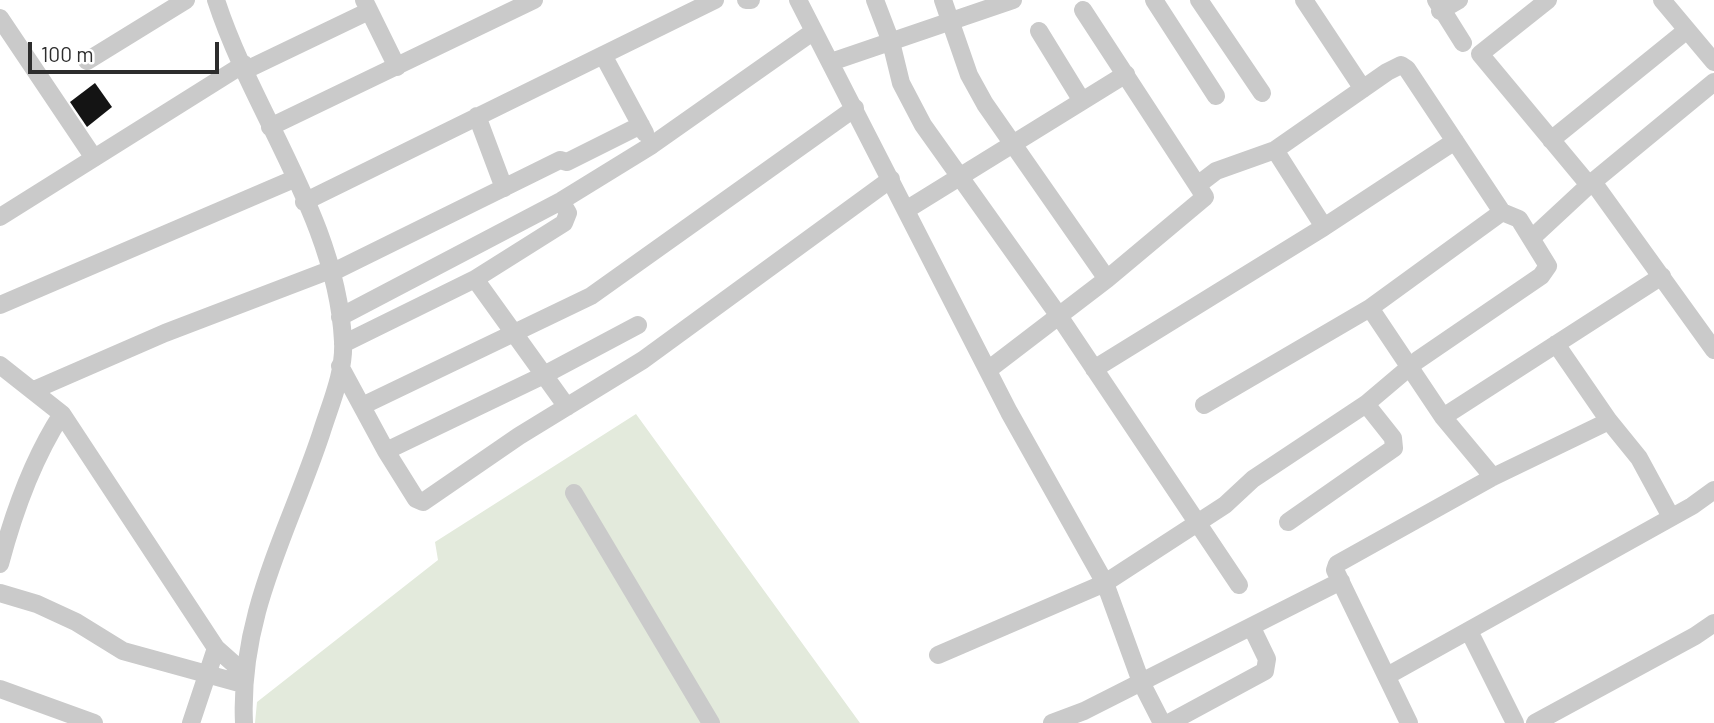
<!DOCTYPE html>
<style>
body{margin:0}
#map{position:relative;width:1714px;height:723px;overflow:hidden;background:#fff;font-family:Barlow,sans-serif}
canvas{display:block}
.scale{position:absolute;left:28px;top:42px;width:191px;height:32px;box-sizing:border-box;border:4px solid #2d2d2d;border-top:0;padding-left:9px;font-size:21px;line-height:24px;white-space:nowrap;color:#2d2d2d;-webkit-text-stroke:5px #fff;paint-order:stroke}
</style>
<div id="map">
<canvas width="1714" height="723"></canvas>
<div class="scale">100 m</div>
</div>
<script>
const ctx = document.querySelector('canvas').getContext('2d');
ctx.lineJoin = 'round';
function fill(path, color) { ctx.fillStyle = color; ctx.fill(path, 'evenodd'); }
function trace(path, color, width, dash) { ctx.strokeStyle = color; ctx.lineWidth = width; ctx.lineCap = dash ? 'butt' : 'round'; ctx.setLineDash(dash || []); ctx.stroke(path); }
const green = new Path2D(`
 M636 414 860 723H255L257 702 438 560 435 542Z`);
const building = new Path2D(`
 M95 83 112 107 87 127 70 102Z`);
const minor = new Path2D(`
 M216 0C253 114 337 219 343 341 345 372 330 405 321 434 288 533 239 615 244 723
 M364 0 397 67
 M746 0H751
 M798 0 1009 412 1105 583 1141 682 1162 723
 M875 0 891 42 901 83 923 125 1059 316 1239 585
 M943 0 969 75 985 104 1107 279
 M1154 0 1216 96
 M1199 0 1262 93
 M1304 0 1363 89
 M1436 0 1463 43
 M1548 0 1480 54 1589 185
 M1662 0 1714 62
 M1440 11 1459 0
 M0 18 94 158
 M1039 31 1082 101
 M603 55 645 133
 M87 61 186 0
 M831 62 1013 0
 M246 70 369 11
 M477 116 504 188
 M270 127 534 0
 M1551 140 1687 30
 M1275 150 1324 227
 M1593 182 1714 350
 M304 202 715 0
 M906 210 1126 74
 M0 217 244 64
 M1533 237 1589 185 1714 82
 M331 273 560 160 567 162 641 125
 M475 279 567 407
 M0 305 294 179
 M1370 308 1443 417 1493 477
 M340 317 561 201 652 145 814 31
 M343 344 475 279 564 223 568 213 561 201
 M1556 344 1609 421 1639 458 1671 517
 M0 365 62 414 216 648 243 672
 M340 366 386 451 416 499 423 502 519 436 643 360 891 179
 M1094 369 1324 227 1455 141
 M988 370 1107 279 1205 197 1083 10
 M34 390 165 333 330 270
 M1204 405 1370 308 1502 212
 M362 406 591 296 855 108
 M1443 417 1662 276
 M386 451 544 375 638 325
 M574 493 711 723
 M1288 522 1394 448 1393 438 1366 404
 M0 564C14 511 32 460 62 414
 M0 593 37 604 76 622 123 651 243 684
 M1469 631 1515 723
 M938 655 1105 583 1225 505 1253 479 1366 404 1418 360 1541 276 1548 266 1519 219 1502 212 1407 69 1401 65 1387 72 1275 150 1216 171 1199 184
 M1387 676 1692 506 1714 490
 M0 689 94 723
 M191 723 216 648
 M1052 723 1084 711 1341 581
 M1169 723 1265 671 1267 659 1252 628
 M1409 723 1335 570 1337 564 1493 477 1609 421
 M1535 723 1695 636 1714 623`);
fill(green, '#e3eadc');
fill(building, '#141414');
trace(minor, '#cacaca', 18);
</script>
